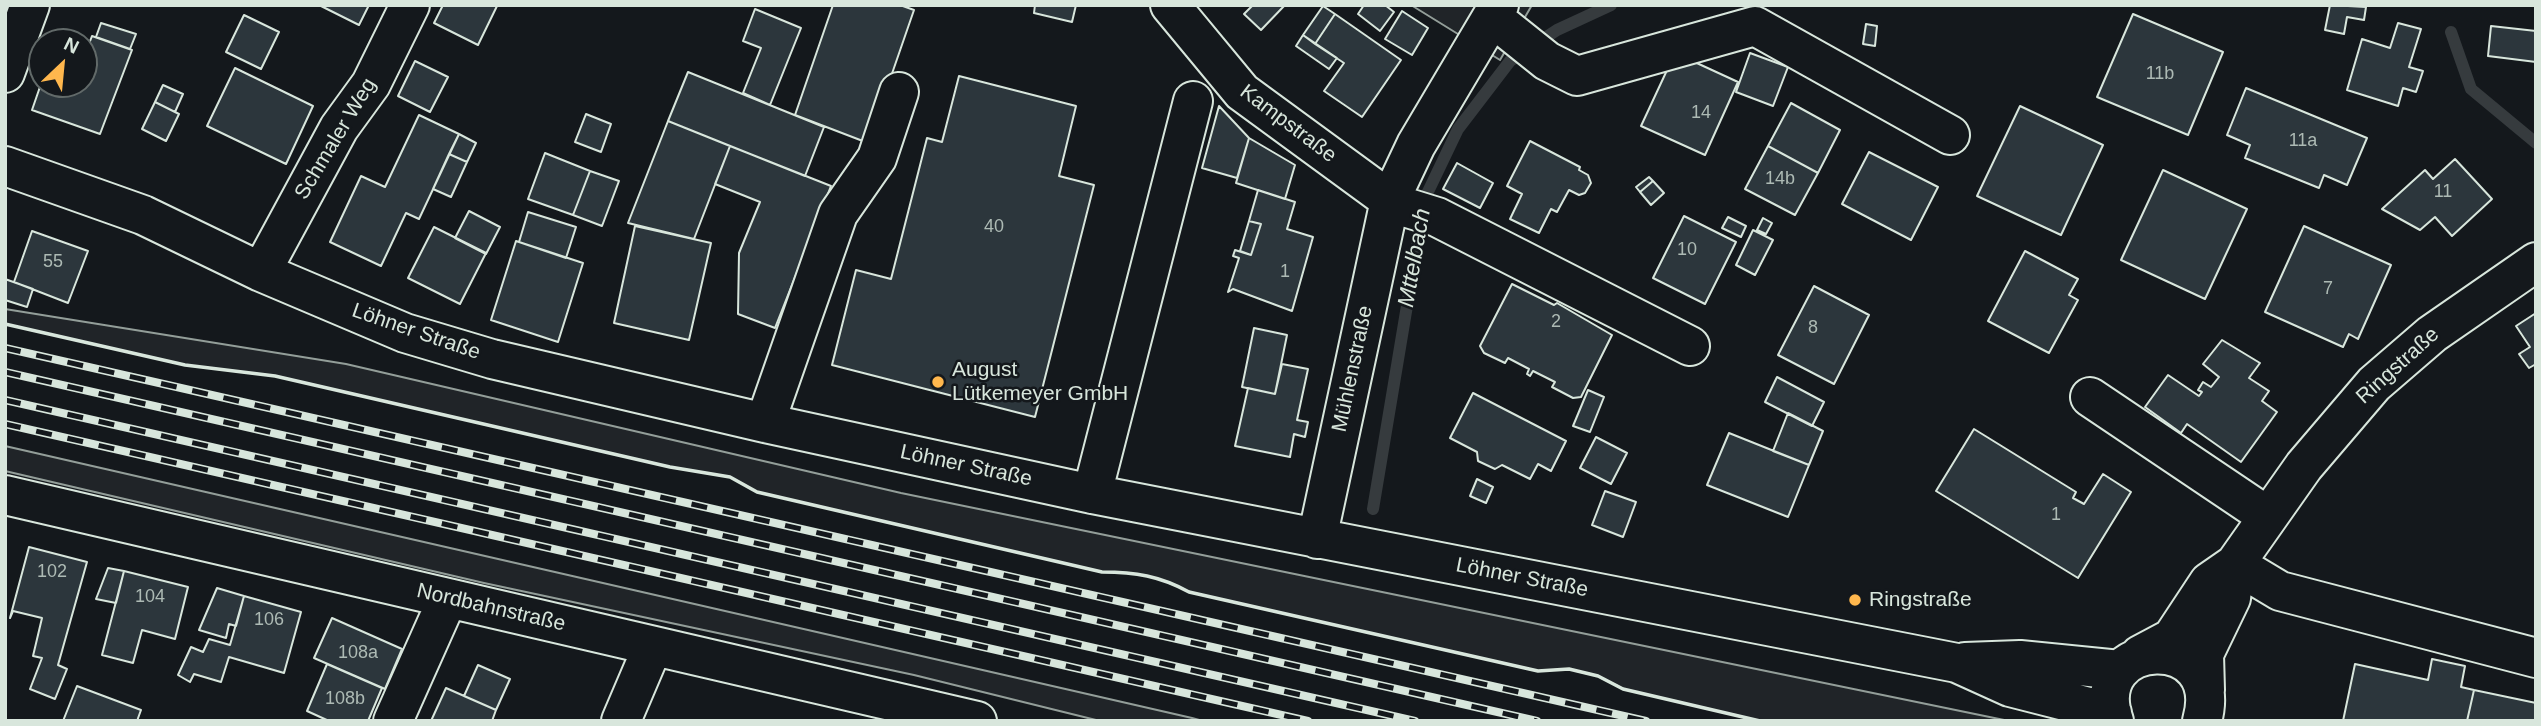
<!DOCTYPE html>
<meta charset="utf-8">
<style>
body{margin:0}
#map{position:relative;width:2541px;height:726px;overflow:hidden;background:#14181c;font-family:Helvetica,sans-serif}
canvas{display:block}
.frame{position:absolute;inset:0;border:7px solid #d8e6dc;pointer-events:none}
.north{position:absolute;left:28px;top:28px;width:70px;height:70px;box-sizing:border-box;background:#14181c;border:2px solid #626a69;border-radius:50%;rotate:26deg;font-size:19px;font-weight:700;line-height:28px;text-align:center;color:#d8e6dc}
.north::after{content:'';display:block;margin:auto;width:24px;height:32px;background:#ffb74d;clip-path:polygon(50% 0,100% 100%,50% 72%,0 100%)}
</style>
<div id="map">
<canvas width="2541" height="726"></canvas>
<div class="frame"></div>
<div class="north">N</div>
</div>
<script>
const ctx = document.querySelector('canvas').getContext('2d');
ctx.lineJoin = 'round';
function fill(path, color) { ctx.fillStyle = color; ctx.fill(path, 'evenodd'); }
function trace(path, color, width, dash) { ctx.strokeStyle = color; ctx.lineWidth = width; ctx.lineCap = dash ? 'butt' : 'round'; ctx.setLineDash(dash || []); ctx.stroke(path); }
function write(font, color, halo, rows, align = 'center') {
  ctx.font = font + ' Helvetica,sans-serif'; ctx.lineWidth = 5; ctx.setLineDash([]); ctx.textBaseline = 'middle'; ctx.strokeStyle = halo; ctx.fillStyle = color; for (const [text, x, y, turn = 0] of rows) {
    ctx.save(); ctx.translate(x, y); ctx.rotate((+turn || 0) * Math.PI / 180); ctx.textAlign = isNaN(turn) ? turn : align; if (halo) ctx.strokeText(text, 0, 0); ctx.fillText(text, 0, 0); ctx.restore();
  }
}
const green = new Path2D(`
 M1411 5H1532L1500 60Z
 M5 309 346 364 901 493 2009 721H1760L1623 689 1598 676 1569 669 1538 671 1189 592C1159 576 1135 572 1102 572L757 492 730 477 670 467 275 376 185 365 5 324Z
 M5 446 1192 718 1203 721H1100L914 675 484 583 5 471Z`);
const stream = new Path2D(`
 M2451 32 2471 89 2536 143
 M1373 509 1425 198 1458 129 1510 61 1557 30 1611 5`);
const building = new Path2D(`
 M319 5H369L359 25Z
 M443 5H496L497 6 478 45 434 23Z
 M833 5H900L914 10 868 143 795 115Z
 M1035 5H1076L1072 22 1034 13Z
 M1253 5H1285L1261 30 1244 14Z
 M1364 5H1385L1394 12 1380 31 1358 14Z
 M2330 5 2366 7 2364 20 2347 17 2344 34 2325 30Z
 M1323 6 1335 14 1315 44 1303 35Z
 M755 9 801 28 770 105 743 93 761 48 743 41Z
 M1402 11 1428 28 1412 55 1385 39Z
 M1335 14 1401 60 1362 117 1324 91 1344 63 1315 44Z
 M2133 14 2223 52 2188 135 2097 97Z
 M244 15 279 32 261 69 226 52Z
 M101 23 136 34 130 49 96 37Z
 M2398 23 2421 29 2409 67 2423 71 2416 92 2403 88 2398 106 2347 90 2362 39 2390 48Z
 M1866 24 1877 26 1875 46 1863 44Z
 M2491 26 2536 31V62L2488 56Z
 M1303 35 1337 58 1329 69 1296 46Z
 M92 36 132 50 100 134 32 110 42 81V84H84V57Z
 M1675 53 1738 82 1705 155 1641 126Z
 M1750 53 1788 67 1773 106 1736 92Z
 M415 61 448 77 430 112 398 96Z
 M235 68 313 106 286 164 207 126Z
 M688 72 824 127 805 176 668 121Z
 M959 76 1076 106 1059 176 1094 185 1035 417 832 365 856 270 891 279 927 138 942 142Z
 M163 85 183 94 175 112 155 102Z
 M2246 88 2367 138 2347 185 2324 175 2319 188 2245 158 2250 145 2227 135Z
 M155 102 179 114 166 141 142 129Z
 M1791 103 1840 130 1818 173 1768 146Z
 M1219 106 1249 138 1237 178 1202 168Z
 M2020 106 2103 145 2061 235 1977 196Z
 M586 114 611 124 601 152 575 142Z
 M419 115 459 134 419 219 406 213 381 266 330 242 361 176 385 187Z
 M668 121 730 146 694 239 628 223Z
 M459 134 476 143 467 162 449 154Z
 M1249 138 1295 165 1285 199 1236 183Z
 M1530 141 1580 167 1579 170 1588 175 1591 183 1585 193 1579 195 1569 190 1557 212 1551 209 1539 233 1510 219 1522 194 1507 186Z
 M730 146 831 186 775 328 738 314 739 253 760 202 715 184Z
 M1768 146 1818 173 1795 215 1745 189Z
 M1869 152 1938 187 1911 240 1842 204Z
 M545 153 590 171 573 215 528 199Z
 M449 154 467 162 451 197 433 189Z
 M2455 159 2492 199 2452 236 2435 217 2420 230 2382 209 2425 170 2433 179Z
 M1457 163 1493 183 1480 208 1443 189Z
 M2163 170 2247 209 2205 299 2121 260Z
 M590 171 619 181 602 226 573 215Z
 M1649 177 1653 181 1640 192 1636 187Z
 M1653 181 1664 193 1651 205 1640 192Z
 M1258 190 1295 202 1287 229 1313 237 1292 311 1233 289 1228 292 1239 258 1233 256 1235 250 1251 255 1261 224 1249 221Z
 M469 211 500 227 486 254 455 238Z
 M528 212 576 227 566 258 519 242Z
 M1684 216 1736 242 1705 304 1653 278Z
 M1728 217 1746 226 1741 237 1722 228Z
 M1763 218 1772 223 1766 234 1757 230Z
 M1249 221 1261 224 1251 255 1240 251Z
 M635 226 711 243 689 340 614 323Z
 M2304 226 2391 265 2358 339 2349 334 2343 347 2265 312Z
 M434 227 486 253 460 304 408 278Z
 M1753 230 1773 240 1755 275 1736 265Z
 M32 231 88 251 68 303 14 282Z
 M516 241 583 263 558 342 491 320Z
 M2025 251 2078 279 2069 295 2078 300 2049 353 1988 321Z
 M5 279 33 289 27 307 5 300Z
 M1512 284 1554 305 1557 303 1612 335 1581 397 1573 398 1552 387 1555 382 1533 371 1530 376 1527 374 1529 369 1508 358 1505 363 1484 353 1480 346Z
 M1814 286 1869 315 1834 384 1778 355Z
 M2536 313V364L2529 368 2519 354 2530 347 2516 326Z
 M1254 328 1287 335 1275 394 1242 387Z
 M2222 340 2260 363 2249 378 2269 391 2262 401 2277 412 2241 462 2187 424 2181 433 2145 407 2168 375 2199 396 2202 392 2198 390 2203 382 2211 387 2219 377 2203 364Z
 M1282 364 1308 369 1297 420 1308 422 1305 437 1294 434 1290 457 1235 446 1248 388 1275 394Z
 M1777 377 1824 402 1812 426 1765 402Z
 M1588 390 1604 397 1590 432 1573 426Z
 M1473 393 1566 441 1551 471 1538 464 1530 479 1502 465 1495 469 1478 461 1477 452 1450 438Z
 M1788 413 1823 431 1809 465 1773 451Z
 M1974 429 2076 492 2073 498 2084 504 2103 474 2131 492 2078 578 1936 491Z
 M1729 433 1809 465 1788 517 1707 485Z
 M1596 437 1627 453 1611 484 1580 468Z
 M1477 479 1493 487 1486 503 1470 496Z
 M1605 491 1636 502 1623 537 1592 525Z
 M29 547 87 562 58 665 67 669 55 699 30 689 42 658 33 656 42 618 13 611 10 618Z
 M108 568 124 571 116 603 96 599Z
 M124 571 188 587 175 639 142 630 133 663 102 655Z
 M217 588 244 596 236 626 229 624 226 638 199 630Z
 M244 596 301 612 284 673 229 657 221 682 194 674 190 682 178 675 191 647 203 652 209 639 230 645Z
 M332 618 402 649 385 689 314 658Z
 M2432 659 2465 666 2461 687 2474 690 2467 721H2343L2355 664 2428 680Z
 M327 664 382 688 368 721H329L307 711Z
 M478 665 510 679 496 710 464 696Z
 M77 686 141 710 137 721H63Z
 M446 688 496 710 492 721H431Z
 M2474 690 2536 703V721H2467Z`);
const minor = new Path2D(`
 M1170 5 1242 92 1395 204 1437 217 1690 346
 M1492 17 1547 61 1577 76 1755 26 1950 135
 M5 73 30 5
 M5 166 143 215 261 272 405 333 492 359 765 423 1092 494 1957 663 2010 687 2112 713
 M261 272 339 128 371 84 410 5
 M2090 397 2267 516
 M765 423 838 214 877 158 899 92
 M1092 494 1193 101
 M5 495 977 721
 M1317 539 1390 200 1416 145 1499 5
 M2235 564 2280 591 2536 658
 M2140 655 2172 638 2209 582 2235 564 2304 466 2374 384 2432 334 2536 262
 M1965 662 2020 660 2120 670
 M2205 690 2204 654 2231 598 2235 564
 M393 721 448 598
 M621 721 653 646
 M2114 721C2084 635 2228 630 2202 721`);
const rail = new Path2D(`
 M5 348 1646 721
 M5 372 1537 721
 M5 400 1415 721
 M5 424 1308 721`);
const wall = new Path2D(`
 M5 324 185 365 275 376 670 467 730 477 757 492 1102 572C1135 572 1160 576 1189 592L1538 671 1569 669 1598 676 1623 689 1760 721`);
const markers = [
 [938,382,7,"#ffb74d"],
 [1855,600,7,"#ffb74d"]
];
const numberNames = [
 ["11b",2160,74],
 ["14",1701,113],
 ["11a",2303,141],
 ["14b",1780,179],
 ["11",2443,192],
 ["40",994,227],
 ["10",1687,250],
 ["55",53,262],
 ["1",1285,272],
 ["7",2328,289],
 ["2",1556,322],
 ["8",1813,328],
 ["1",2056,515],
 ["102",52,572],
 ["104",150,597],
 ["106",269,620],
 ["108a",358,653],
 ["108b",345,699]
];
const streetNames = [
 ["Kampstraße",1288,124,37],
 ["Schmaler Weg",336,139,-59],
 ["Löhner Straße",416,332,19],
 ["Ringstraße",2398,366,-42],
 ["Mühlenstraße",1353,369,-78],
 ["Löhner Straße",966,466,12],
 ["Löhner Straße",1522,578,11],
 ["Nordbahnstraße",491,608,13]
];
const poiNames = [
 ["August",952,370],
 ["Lütkemeyer GmbH",952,394],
 ["Ringstraße",1869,600]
];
const waterNames = [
 ["Mttelbach",1415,258,-80]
];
fill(green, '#202428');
trace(green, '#939e99', 2);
trace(stream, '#363b3e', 12);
fill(building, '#2c363c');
trace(building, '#d8e6dc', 2);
trace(minor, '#d8e6dc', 42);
trace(minor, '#14181c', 38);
trace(rail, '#d8e6dc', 8);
trace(rail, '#14181c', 5, [16]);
trace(wall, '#d8e6dc', 3.5);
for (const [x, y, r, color] of markers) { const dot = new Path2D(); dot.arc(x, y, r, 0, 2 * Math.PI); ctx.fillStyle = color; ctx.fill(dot); trace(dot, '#14181c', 2.5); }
write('18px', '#adbab4', null, numberNames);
write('21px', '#d8e6dc', '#14181c', streetNames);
write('21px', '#d8e6dc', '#14181c', poiNames, 'left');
write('italic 23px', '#d8e6dc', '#14181c', waterNames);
</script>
